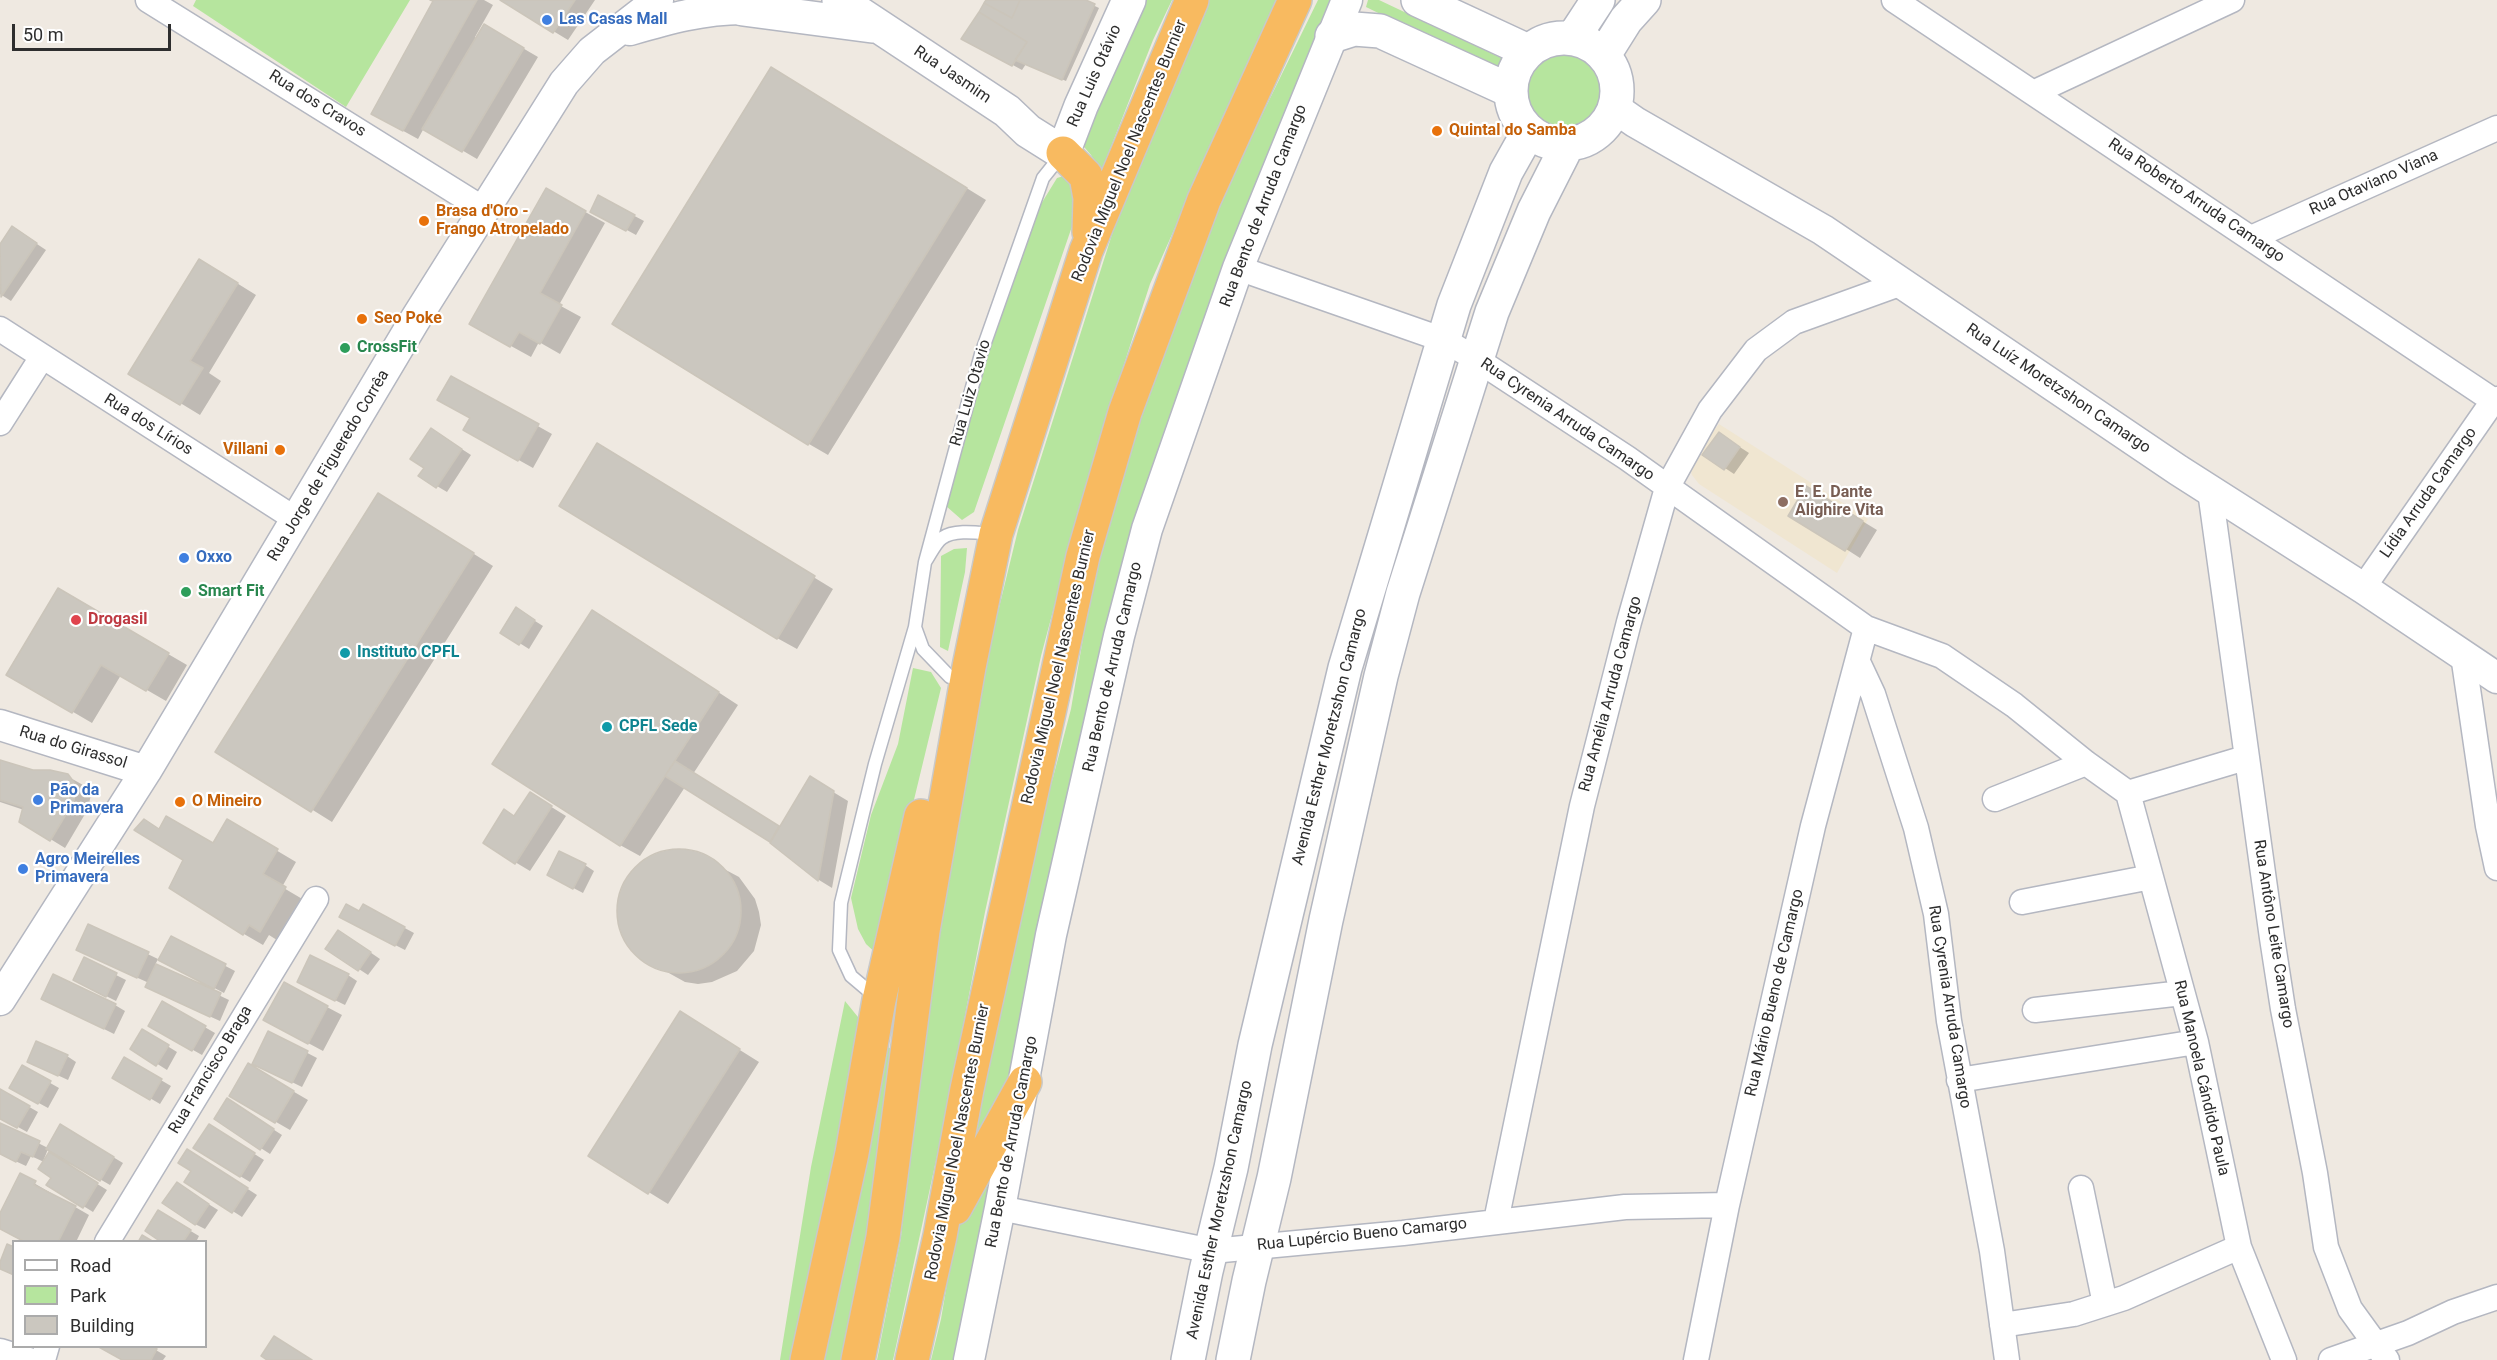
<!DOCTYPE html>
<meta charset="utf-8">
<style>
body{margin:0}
#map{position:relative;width:2497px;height:1360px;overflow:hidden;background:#efe9e1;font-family:Roboto,sans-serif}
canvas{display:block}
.legend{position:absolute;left:12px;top:1240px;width:195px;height:108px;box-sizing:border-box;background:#fff;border:2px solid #ababab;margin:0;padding:8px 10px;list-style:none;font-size:18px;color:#2e2e2e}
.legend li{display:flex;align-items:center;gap:12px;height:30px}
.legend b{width:30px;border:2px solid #ababab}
.scale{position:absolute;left:12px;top:24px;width:159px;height:27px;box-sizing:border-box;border:3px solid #2e2e2e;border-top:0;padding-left:8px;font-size:18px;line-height:21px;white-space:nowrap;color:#2e2e2e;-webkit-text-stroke:4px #fff;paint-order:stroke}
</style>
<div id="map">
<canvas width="2497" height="1360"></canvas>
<ul class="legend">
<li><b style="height:8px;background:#fff"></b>Road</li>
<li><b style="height:16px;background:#b6e59e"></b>Park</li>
<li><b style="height:16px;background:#cbc7bf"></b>Building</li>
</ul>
<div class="scale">50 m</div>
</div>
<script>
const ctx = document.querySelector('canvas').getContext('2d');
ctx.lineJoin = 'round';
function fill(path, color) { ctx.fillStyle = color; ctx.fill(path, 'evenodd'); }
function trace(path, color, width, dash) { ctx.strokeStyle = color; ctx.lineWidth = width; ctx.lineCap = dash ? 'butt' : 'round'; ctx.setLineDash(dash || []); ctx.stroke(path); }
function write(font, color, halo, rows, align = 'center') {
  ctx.font = font + ' Roboto,sans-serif'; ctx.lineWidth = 4.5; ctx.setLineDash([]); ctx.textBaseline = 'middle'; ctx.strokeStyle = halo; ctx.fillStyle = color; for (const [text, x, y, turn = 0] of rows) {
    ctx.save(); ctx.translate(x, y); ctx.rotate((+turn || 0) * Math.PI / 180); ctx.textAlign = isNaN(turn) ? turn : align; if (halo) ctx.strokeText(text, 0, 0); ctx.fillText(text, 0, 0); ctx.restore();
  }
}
const education = new Path2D(`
 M1719 424 1868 519 1837 573 1699 484 1692 475 1690 469 1699 449Z`);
const green = new Path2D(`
 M196 0H410L346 107 193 6Z
 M1145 0H1172L1153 40 1101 172 1091 155 1079 141Z
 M1207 0H1276L1150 284 1094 457 1041 656 985 912 946 1114 893 1360H877L901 1237 914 1098 971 722 1018 530 1122 203Z
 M1318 0H1334L1178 398 1015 1074 970 1154 1015 922 1071 709 1091 591 1146 395 1189 280 1238 164Z
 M1368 0H1379L1512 63 1507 76 1366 7Z
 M1523 89a42 42 0 1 1 84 0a42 42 0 1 1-84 0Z
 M1067 175 1079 206 974 512 962 520 946 506 986 360 1038 209 1057 178Z
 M967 548 965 572 948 651 940 647 941 556 954 549Z
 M913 668 931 672 941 688 912 808 881 958 866 944 858 929 851 898 871 815 898 744Z
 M845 1001 862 1022 798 1360H780L811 1167Z
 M883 1045 892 1049 873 1215 847 1360H817Z
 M1000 1139 960 1360H931L941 1319 957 1225Z`);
const shadow = new Path2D(`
 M433 0H484L493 5 475 37 477 39 485 26 538 57 477 159 424 128 418 139 387 122 435 1Z
 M502 0H595L568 40Z
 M988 0H1082L1099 8 1066 81 1026 64 1022 70 963 38Z
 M791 80 986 200 828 455 809 444Z
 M546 190 605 223 559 305 581 317 560 354 539 342 531 357 471 324Z
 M599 197 644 221 636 235 592 211Z
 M13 228 46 250 11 301 0 294V247Z
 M219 272 256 295 209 373 221 381 200 415 131 373Z
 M452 378 552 434 533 468 465 430 472 418Z
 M440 435 471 455 447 492 420 476Z
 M1729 440 1749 453 1734 474 1725 468Z
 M617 457 833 589 797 649 777 638Z
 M1821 496 1877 530 1860 558 1846 549Z
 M398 506 493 566 332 822 218 751Z
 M58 590 187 665 166 701 121 675 92 723 8 674Z
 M516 609 543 626 529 649 502 632Z
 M612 623 738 705 693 774 780 828 810 778 848 801 832 888 819 880 771 841 685 787 640 856 620 845Z
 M0 762 33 771 67 776 83 785 91 794 88 809 65 848 21 821 24 810 0 802Z
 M545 803 566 816 530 871 515 862V817Z
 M227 821 296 862 282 887 304 900 280 942 269 935 263 945 244 934 185 860 213 845Z
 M681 851 694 853 739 877 755 899 759 912 761 925 754 951 737 971 712 982 698 984 685 982 640 957 624 936 620 923 621 896 633 872 655 856Z
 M585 865 594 871 583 893 558 880Z
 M364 906 414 933 405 950 350 922 360 913Z
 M89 926 158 959 155 965 229 1000 220 1021 156 992 149 983 87 955Z
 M348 937 380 959 368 975 327 948Z
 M172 938 235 971 224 993 170 965Z
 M84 959 126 980 116 1001 84 985Z
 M348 975 357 981 345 1005 308 987Z
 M52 1003 115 1005 125 1011 114 1034Z
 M163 1003 215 1033 202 1055 150 1026Z
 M327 1007 342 1015 323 1051 280 1028Z
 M700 1025 759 1062 668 1204 590 1156Z
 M143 1031 177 1052 167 1070 132 1048Z
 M269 1033 317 1058 302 1087 263 1068Z
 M67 1056 76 1062 68 1080 29 1062Z
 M125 1059 171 1086 160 1104 114 1077Z
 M248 1065 308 1100 290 1130 231 1096Z
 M22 1067 59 1088 48 1108 11 1088Z
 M0 1090 38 1112 27 1132 0 1117Z
 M237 1106 282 1135 270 1154 216 1119Z
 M0 1124 48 1148 61 1126 123 1163 110 1185 48 1149 44 1159 46 1160 49 1154 107 1190 93 1212 48 1184 53 1177 44 1162 31 1156 26 1166 0 1154Z
 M218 1131 264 1160 250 1182 240 1176Z
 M197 1156 257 1195 242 1217 186 1181 193 1171Z
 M20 1175 89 1215 76 1242H25L0 1228V1216Z
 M186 1190 218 1210 205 1229 195 1224Z
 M159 1212 199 1236 196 1242H164Z
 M149 1346 166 1356 163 1360H125Z`);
const building = new Path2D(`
 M430 0H477L403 131 371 114 433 1Z
 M500 0H575L553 33Z
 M986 0H1020L1012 18 984 3Z
 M1020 0H1086L1095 4 1062 80 1015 60 1027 42 979 12 984 3 1012 18Z
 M979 12 1027 42 1012 66 961 39Z
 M484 24 524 48 462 152 422 129Z
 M771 67 967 188 808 445 612 324Z
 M546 188 586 211 540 293 562 305 540 344 519 332 510 347 469 324Z
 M598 195 635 215 626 231 590 212Z
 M12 226 37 243 1 297 0 244Z
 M199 259 238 283 190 361 203 368 180 405 128 374Z
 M451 376 539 424 518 461 463 430 470 418 437 400Z
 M431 428 462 449 436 488 418 476 424 468 410 459Z
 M1719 432 1740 447 1724 470 1702 455Z
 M597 443 815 576 777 639 559 506Z
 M1806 486 1863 521 1845 551 1788 516Z
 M378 493 474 553 311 812 215 752Z
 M58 588 169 653 146 691 101 665 72 713 6 675Z
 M516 607 535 620 519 645 500 633Z
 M592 610 719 692 620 846 492 764Z
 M0 760 33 770H50L68 774 76 785 74 801 50 841 19 822 23 807 0 800Z
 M675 761 779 826 770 842 665 776Z
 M810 776 834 791 818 881 770 843Z
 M530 792 552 806 515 864 483 843 504 809 514 816Z
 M166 816 213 843 227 819 278 849 263 874 286 887 260 932 249 925 243 935 169 888 183 860 134 830 144 819 159 829Z
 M617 911a62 62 0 1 1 124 0a62 62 0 1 1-124 0Z
 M559 851 586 864 573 889 547 875Z
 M346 904 359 911 363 904 405 927 395 946 339 917Z
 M88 924 149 952 137 978 76 950Z
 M338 930 371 952 358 971 325 949Z
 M171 936 226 964 214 989 158 960Z
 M310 955 349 974 335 1001 297 982Z
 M84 957 117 973 106 997 73 980Z
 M156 964 221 993 210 1017 145 987Z
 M53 974 116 1004 104 1029 41 999Z
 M284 982 328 1006 308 1044 263 1020Z
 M162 1001 206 1026 192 1051 148 1026Z
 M680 1011 740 1049 648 1194 588 1156Z
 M142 1029 169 1045 156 1066 130 1049Z
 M268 1031 308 1051 292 1083 252 1064Z
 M36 1041 68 1055 58 1076 27 1062Z
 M124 1057 162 1079 150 1100 112 1078Z
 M248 1063 294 1091 275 1123 229 1096Z
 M22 1065 51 1081 38 1104 9 1088Z
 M0 1089 30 1106 17 1128 0 1119Z
 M227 1098 274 1129 260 1150 214 1119Z
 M0 1123 40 1141 33 1157 21 1152 16 1162 0 1154Z
 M60 1124 114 1157 100 1181 46 1149Z
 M209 1124 255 1153 240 1177 193 1148Z
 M187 1149 248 1188 232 1213 184 1182 191 1171 178 1163Z
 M49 1152 98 1183 83 1208 46 1185 51 1178 38 1169Z
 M20 1173 36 1181 34 1185 76 1206 58 1242H25L0 1229V1213Z
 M177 1182 209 1204 195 1225 162 1203Z
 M158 1210 191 1230 183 1242H161L145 1231Z
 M142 1235 154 1242H138Z
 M7 1244 14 1247V1275L0 1269V1262Z
 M274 1336 312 1360H267L261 1356Z
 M97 1346H152L157 1349 151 1360H122Z`);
const service = new Path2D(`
 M994 534C979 533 955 529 942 538 935 543 930 555 925 562L981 354 1043 178 1063 153
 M925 562 915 627 923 649 950 677
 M877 998 851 976 839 950 841 903 875 764 915 627`);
const minor = new Path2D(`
 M148 0 485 210
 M1894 0 2497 403
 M2035 92 2232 0
 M2251 238 2497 128
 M1238 268 1444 340 1476 359 1627 458 1866 628 1942 656 2014 705 2086 763 2128 793
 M0 329 297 520
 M0 423 42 357
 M2210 491 2272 938 2283 1009 2315 1173 2326 1247 2350 1309 2387 1360
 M2363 588 2493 401 2497 399
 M2463 655 2488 826 2497 868
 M1858 662 1873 694 1916 828 1936 914 1949 1021 1992 1251 2007 1360
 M2128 793 2196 1042 2239 1247 2284 1360
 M2128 793 2245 758
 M1995 799 2086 763
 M2022 902 2151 877
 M2035 1010 2182 993
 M1959 1080 2196 1042
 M2081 1188 2105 1304
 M1000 1208 1212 1251 1403 1233 1625 1207 1727 1205
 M1496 1221 1582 806 1629 622 1667 488 1710 410 1756 350 1794 322 1902 283
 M107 1242 316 899
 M2002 1325 2074 1314 2124 1298 2239 1247
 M0 1351 29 1360
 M43 1360 47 1346
 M1696 1360 1727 1205 1813 826 1866 628
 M2331 1360 2408 1333 2453 1312 2497 1297`);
const tertiary = new Path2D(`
 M630 30C668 19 703 9 743 9
 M1615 108 1635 122 1823 230 2178 470 2363 588 2497 678
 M0 725 146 771
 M0 1000 146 771 413 323 564 83 592 51 658 0
 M969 1360 1000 1208 1051 935 1119 636 1147 529 1238 268 1347 0`);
const secondary = new Path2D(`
 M743 0V9L872 26
 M839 0 1007 111 1028 131 1063 153 1081 106 1129 0
 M1418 0 1528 51
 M1332 36 1354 29 1380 31 1511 91
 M1511 91a53 53 0 1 1 106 0a53 53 0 1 1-106 0Z
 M1573 38 1598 0
 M1604 55 1626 20 1644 0
 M1188 1360 1206 1271 1231 1168 1255 1045 1345 668 1454 305 1506 172 1529 131
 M1233 1360 1249 1281 1274 1178 1326 920 1381 676 1403 593 1492 312 1534 211 1568 144`);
const trunk = new Path2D(`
 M1063 153 1086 176 1090 198 1089 232
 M955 1208 1025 1082
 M807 1360 852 1153 879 1000 921 816
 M858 1360 883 1237 923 931 969 667 996 534 1086 251 1192 0
 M912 1360 940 1236 967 1089 1083 556 1125 412 1204 200 1295 0`);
const markers = [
 [547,20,6,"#3f7fe0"],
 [1437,131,6,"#e8710a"],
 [424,221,6,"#e8710a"],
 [362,319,6,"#e8710a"],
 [345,348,6,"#2e9e5b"],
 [280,450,6,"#e8710a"],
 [1783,502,6,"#8d6e63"],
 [184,558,6,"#3f7fe0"],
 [186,592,6,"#2e9e5b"],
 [76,620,6,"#e0444e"],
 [345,653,6,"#0f9aa8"],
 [607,727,6,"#0f9aa8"],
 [38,800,6,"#3f7fe0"],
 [180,802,6,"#e8710a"],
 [23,869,6,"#3f7fe0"]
];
const shopNames = [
 ["Las Casas Mall",559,20],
 ["Oxxo",196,558],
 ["Pão da",50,791],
 ["Primavera",50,809],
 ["Agro Meirelles",35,860],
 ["Primavera",35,878]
];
const streetNames = [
 ["Rua Jasmim",952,75,34],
 ["Rua Luis Otávio",1095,76,-66],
 ["Rua dos Cravos",317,104,32],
 ["Rodovia Miguel Noel Nascentes Burnier",1130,151,-68],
 ["Rua Otaviano Viana",2374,183,-24],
 ["Rua Roberto Arruda Camargo",2196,201,34],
 ["Rua Bento de Arruda Camargo",1264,206,-69],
 ["Rua Luíz Moretzshon Camargo",2058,389,34],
 ["Rua Luiz Otavio",971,393,-74],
 ["Rua Cyrenia Arruda Camargo",1567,420,34],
 ["Rua dos Lírios",148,425,32],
 ["Rua Jorge de Figueredo Corrêa",329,466,-59],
 ["Lídia Arruda Camargo",2429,493,-55],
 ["Rodovia Miguel Noel Nascentes Burnier",1059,667,-77],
 ["Rua Bento de Arruda Camargo",1113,667,-77],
 ["Rua Amélia Arruda Camargo",1611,694,-75],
 ["Avenida Esther Moretzshon Camargo",1330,737,-76],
 ["Rua do Girassol",73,748,17],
 ["Rua Antôno Leite Camargo",2273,934,81],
 ["Rua Mário Bueno de Camargo",1775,993,-77],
 ["Rua Cyrenia Arruda Camargo",1949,1007,81],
 ["Rua Francisco Braga",211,1070,-59],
 ["Rua Manoela Cándido Paula",2201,1078,77],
 ["Rodovia Miguel Noel Nascentes Burnier",958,1142,-79],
 ["Rua Bento de Arruda Camargo",1012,1142,-79],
 ["Avenida Esther Moretzshon Camargo",1220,1210,-78],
 ["Rua Lupércio Bueno Camargo",1362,1235,-6]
];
const foodNames = [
 ["Quintal do Samba",1449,131],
 ["Brasa d'Oro -",436,212],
 ["Frango Atropelado",436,230],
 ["Seo Poke",374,319],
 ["Villani",268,450,"right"],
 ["O Mineiro",192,802]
];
const leisureNames = [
 ["CrossFit",357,348],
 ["Smart Fit",198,592]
];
const educationNames = [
 ["E. E. Dante",1795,493],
 ["Alighire Vita",1795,511]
];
const healthNames = [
 ["Drogasil",88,620]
];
const cultureNames = [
 ["Instituto CPFL",357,653],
 ["CPFL Sede",619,727]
];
fill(education, '#f0e6d1');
fill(green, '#b6e59e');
fill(shadow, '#0003');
fill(building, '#cbc7bf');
trace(building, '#cbc5ba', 1.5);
trace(service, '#b4b7c1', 15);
trace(minor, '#b4b7c1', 27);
trace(tertiary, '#b4b7c1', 33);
trace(secondary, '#b4b7c1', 36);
trace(trunk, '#c9c9c9', 36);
trace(service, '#fff', 12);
trace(minor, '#fff', 24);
trace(tertiary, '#fff', 30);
trace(secondary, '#fff', 33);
trace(trunk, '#f8ba60', 33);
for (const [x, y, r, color] of markers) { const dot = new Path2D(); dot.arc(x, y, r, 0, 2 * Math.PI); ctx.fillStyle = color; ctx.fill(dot); trace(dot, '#fff', 2); }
write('bold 16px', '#366cbe', '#fff', shopNames, 'left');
write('16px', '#2e2e2e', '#fff', streetNames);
write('bold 16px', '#c56008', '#fff', foodNames, 'left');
write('bold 16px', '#27864d', '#fff', leisureNames, 'left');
write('bold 16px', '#785e54', '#fff', educationNames, 'left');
write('bold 16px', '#be3a42', '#fff', healthNames, 'left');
write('bold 16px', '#0d838f', '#fff', cultureNames, 'left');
</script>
